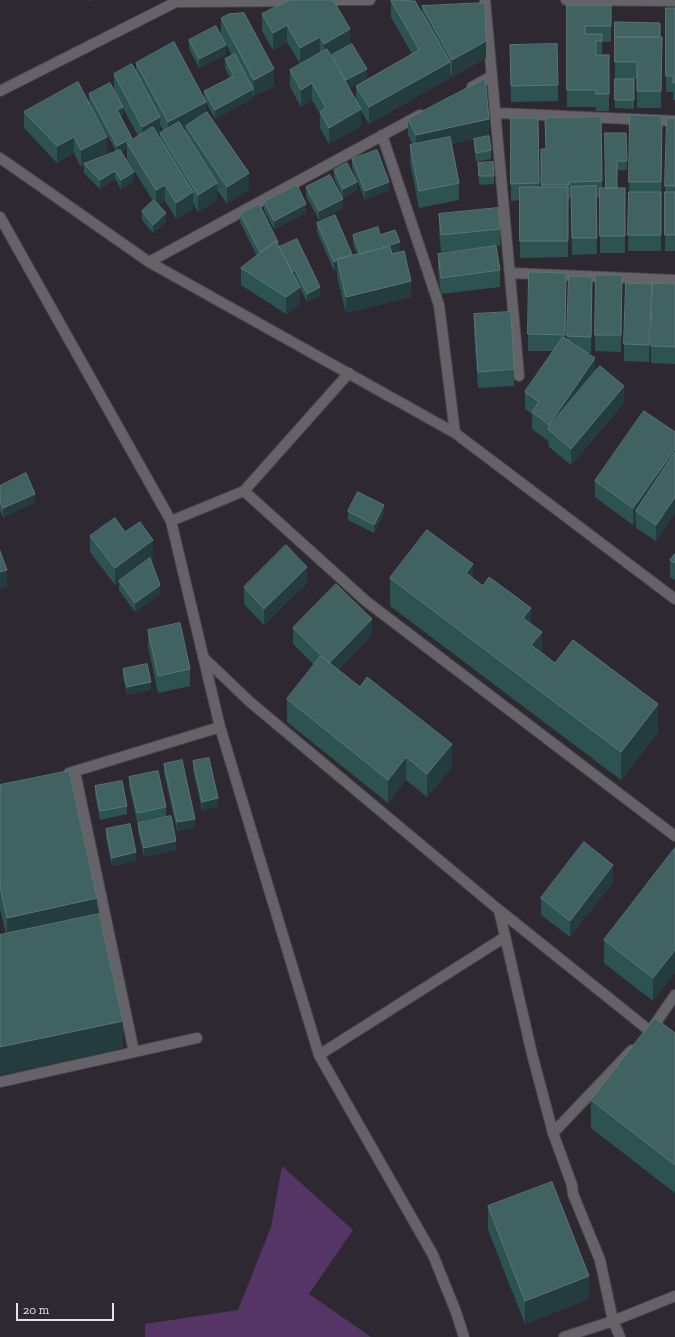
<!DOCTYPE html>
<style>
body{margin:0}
#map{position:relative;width:675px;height:1337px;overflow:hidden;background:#2e2931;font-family:"Zilla Slab",serif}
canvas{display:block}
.scale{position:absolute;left:16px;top:1303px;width:98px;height:18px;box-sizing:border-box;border:2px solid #e5e2e7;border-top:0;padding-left:5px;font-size:12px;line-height:14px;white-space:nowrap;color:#e5e2e7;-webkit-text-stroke:3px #2e2931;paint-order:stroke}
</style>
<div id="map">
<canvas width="675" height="1337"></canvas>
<div class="scale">20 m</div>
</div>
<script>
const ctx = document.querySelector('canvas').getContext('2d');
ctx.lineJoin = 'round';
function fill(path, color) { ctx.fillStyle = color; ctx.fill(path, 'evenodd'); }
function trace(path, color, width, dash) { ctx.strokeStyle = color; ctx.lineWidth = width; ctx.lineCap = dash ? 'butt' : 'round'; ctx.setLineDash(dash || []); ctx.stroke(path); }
const green = new Path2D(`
 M282 1166 353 1230 309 1294 371 1337H145V1324L238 1310 271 1227Z`);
const minor = new Path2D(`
 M320 0H370
 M485 0 519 376
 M566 0 675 1
 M177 2 302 1
 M472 87 492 76
 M0 91 180 0
 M496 113 675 121
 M382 135 439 305 455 433
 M0 158 149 262 455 433 675 599
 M0 217 171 521 220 727 319 1055 433 1255 456 1312 464 1337
 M149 262 420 115
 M510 273 675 280
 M244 491 367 602 675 836
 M171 521 244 491 349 373
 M203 657 250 702 499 910 532 1054 553 1133
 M75 772 134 1052
 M69 773 220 727
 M499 910 650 1031 675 1048
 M651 1030 675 995
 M319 1055 505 937
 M0 1082 197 1038
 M564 1337 613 1321 675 1296
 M620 1337 613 1321 600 1260 573 1194 572 1185 553 1133 632 1050`);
const wall = new Path2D(`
 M391 0 422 14V6L486 58 452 77 450 73V78L369 124 361 111V126L329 144 320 128V114L312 100 301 107 290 87V70L300 64 287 42 273 50 262 31V14L350 45 367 78 349 88 356 100V86L412 54 391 17Z
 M567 5H611V42H602V55H609V111H596V107H567Z
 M666 8H675V100H673V92H666Z
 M221 18 274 86 254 96 253 95V98L215 119 206 102V113L249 189 227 204 217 190V200L198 212 193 203V209L176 219 165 201 159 205 166 222 153 233 142 220V211L153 201 127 159V149L121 152 134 181 121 189 115 179 100 189 84 173V166L81 167 74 153 57 163 24 128V112L107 153 96 159 116 151 89 102V94L114 90V74L136 72V63L204 99V91L230 78 225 68V59L232 56 221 34ZM123 108 138 136 132 140 120 116 123 115ZM160 125 164 132 160 133V140L158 135 160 134Z
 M615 22 660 37H662L661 108H637V79H615Z
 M189 40 226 54 199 68 189 49Z
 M510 45 558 85V101L511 102Z
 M615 79H634V109L615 108Z
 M630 115 662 116 661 251H628L629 192Z
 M601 117 602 188H605L626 133 627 170H617V188H625V253H600V198H596L597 254 572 255 571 198H569V201H568V257L520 258V200L511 201V118H538L539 187H541V149H546Z
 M675 118V251H665V186Z
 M408 119 489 136 474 139 491 150V159L476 162 474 148V139L452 144 459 183V200L419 208 410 162V145H413L408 135Z
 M352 159 389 190 365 200 352 168Z
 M478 163 494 176V184L479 185Z
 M334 170 357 190 343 197 334 178Z
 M306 187 343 208 319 220 306 196Z
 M264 202 306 213 274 229 264 210Z
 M240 214 278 246 320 296 307 302 300 288V304L286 314 241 285V268L257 256 240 222Z
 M439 214 500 229V246H496L500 270V287L441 294 438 270V254L491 247 441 252 439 231Z
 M317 223 352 256 357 254 353 244V235H380L400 251 392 253 411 297 346 313 337 276V269L334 271 317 232Z
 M569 276 592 294 591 353H588L595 371 624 403 571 465 549 447 548 441 532 429V414L525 409V392L553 351H528V334L566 289 565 338 567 339Z
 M675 284V364L651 363V346Z
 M622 292 621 352 595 351V335Z
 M652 301 649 362 624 361V344Z
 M474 314 514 369V386L478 388 474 331Z
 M675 432V513L656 541 636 528V521L633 525 595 497V481Z
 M0 486 35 502 3 517 0 511Z
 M348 511 384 514 374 533 348 520Z
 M125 532 153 556 151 558 160 594 135 612 119 590V582L115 585 90 552V536Z
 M675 554V580L670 577V560Z
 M390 578H473L531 624 542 653 555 663 658 732 621 780 390 606Z
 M307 583 264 625 244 604V587Z
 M293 628 372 635 338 670 452 767 427 797 406 780 388 803 287 722V699L314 665 293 644Z
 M148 630 190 669V686L158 693 148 646Z
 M123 669 151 690 127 695 123 677Z
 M193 761 218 807 202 810 193 770Z
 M164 764 195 827 177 831 164 773Z
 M129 777 166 807V816L137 822 129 786Z
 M0 785 97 915 123 1049 6 934 0 909Z
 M95 786 127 806V814L100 820 95 795Z
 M138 823 176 850 144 857 138 832Z
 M106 829 136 861 112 866 106 838Z
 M675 848 653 1001 604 963V940Z
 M613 882 570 937 541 915V898Z
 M675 1033V1193L591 1128V1100Z
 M488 1206 589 1299 525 1324 488 1230Z`);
const shadedWall = new Path2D(`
 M88 0H93L88 2Z
 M287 25V42L273 50V33Z
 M350 29V46L324 60V44Z
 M320 37V53L300 64V48Z
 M486 41V58L452 77V60Z
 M226 45V54L199 68V59Z
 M450 62V78L369 124V107Z
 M274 69V86L254 96V80Z
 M367 69V78L346 89V80Z
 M312 83V100L301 107V90Z
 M253 89V98L215 119V110Z
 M206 102V119L186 126V129L168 139V122Z
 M123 107V115L117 119V110Z
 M361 109V126L329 144V128Z
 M160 117V134L142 144V127Z
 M489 119V136L416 152V135Z
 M74 137V153L57 163V146Z
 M107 137V153L85 165 84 164V166L81 167V150Z
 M132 138V147L127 143V149L117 154V146Z
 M115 171V179L100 189V180Z
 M134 172V181L121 189V180Z
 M249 173V189L227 204V187Z
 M357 182V190L343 197V189Z
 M389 182V190L365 200V191Z
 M217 183V200L198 212V195Z
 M165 185V201L156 207V190Z
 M193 192V209L176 219V203Z
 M343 199V208L319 220V211Z
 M306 204V213L274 229V221Z
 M166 213V222L153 233V225Z
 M400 242V251L360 264V255Z
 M337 260V269L334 271V262Z
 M295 270V279L289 273Z
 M622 275V292L621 352V335Z
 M592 277V294L591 353V337Z
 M411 281V297L346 313V297Z
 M652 284V301L649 362V345Z
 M300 287V304L286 314V297Z
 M320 287V296L307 302V294Z
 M595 358V375L549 430V425Z
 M624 386V403L571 465V449Z
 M675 449V466L636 511V521L633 525V508Z
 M35 494V502L3 517V508Z
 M675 497V513L656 541V525Z
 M384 505V514L374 533V525Z
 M153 540V556L115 585V568Z
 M473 564V592L466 573Z
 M307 567V583L264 625V609Z
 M7 570V587L0 589V572Z
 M160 585V594L135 612V603Z
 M531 608V636L523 618Z
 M372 619V635L329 679V663Z
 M542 632V660L531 645Z
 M151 682V690L127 695V687Z
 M658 704V732L621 780V752Z
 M452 744V767L427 797V774Z
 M406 757V780L388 803V780Z
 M218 798V807L202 810V802Z
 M195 819V827L177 831V822Z
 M176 841V850L144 857V848Z
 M136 852V861L112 866V858Z
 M613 865V882L570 937V921Z
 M97 898V921L7 941V918Z
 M675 950V973L653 1001V978Z
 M123 1021V1049L0 1075V1047Z
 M589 1276V1299L525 1324V1301Z`);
const building = new Path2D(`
 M290 0H333L350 29 324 44 320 37 300 48 287 25 273 33 262 14Z
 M391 0 415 1 450 62 369 107 356 86 419 50Z
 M485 3 486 41 452 60 422 6Z
 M567 5H611V26H585V34H602V41H596V55H609V94H596V90H567Z
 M666 8H675V83H673V76H666Z
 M244 13 274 69 254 80 221 18 229 14Z
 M615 22 660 23V37H615Z
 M216 26 226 45 199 59 189 40Z
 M615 37H662L661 91H637V62H615Z
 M174 42 206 102 168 122 136 63Z
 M352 44 367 69 346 80 332 55Z
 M557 44 558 85 511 86 510 45Z
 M327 49 361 109 329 128 320 112 326 108 312 83 301 90 290 70Z
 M235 54 253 89 215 110 204 91 234 76 225 59Z
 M132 64 160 117 142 127 114 74Z
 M485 79 489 119 416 135 408 119Z
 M615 79H634V100H615Z
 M78 82 107 137 81 150 74 137 57 146 24 112Z
 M110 83 123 107 117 110 132 138 117 146 89 94Z
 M207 112 249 173 227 187 186 126Z
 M630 115 662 116 661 182H629Z
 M601 117 602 181 569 182V185H541V149H546L545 118Z
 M511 118H538L539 183 511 184Z
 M667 118H675V186H665Z
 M179 122 217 183 198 195 160 133Z
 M153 127 193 192 176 203 165 185 156 190 127 143Z
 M605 133H626L627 161H617V188H606Z
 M489 136 491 150 476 153 474 139Z
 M450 137 459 183 419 191 410 145Z
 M120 150 134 172 121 180 115 171 100 180 84 164Z
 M377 150 389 182 365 191 352 159Z
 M493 162 494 176H479L478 163Z
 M347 163 357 182 343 189 334 170Z
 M330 175 343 199 319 211 306 187Z
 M297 185 306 204 274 221 264 202Z
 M596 186 597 238H572L571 187Z
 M520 187H568V241H520Z
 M600 188H625V236H600Z
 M629 192H661V235H628Z
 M665 192H675V235H665Z
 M154 200 166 213 153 225 142 211Z
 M259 204 278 242 277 243 276 241 266 249 260 252 240 214Z
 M498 208 500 229 441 235 439 214Z
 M335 215 352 254 344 258 337 259V260L334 262 317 223Z
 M378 227 380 235 395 230 400 242 378 249 360 254 353 235Z
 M297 239 320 287 307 294 295 270 292 272 279 247Z
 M276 241 300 287 286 297 241 268Z
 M496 246 500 270 441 278 438 254Z
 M390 247 392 254 404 251 411 281 346 297 337 259Z
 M529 272 566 273 565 335 528 334Z
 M596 275H622L621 335H595Z
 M569 276 592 277 591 337 567 336Z
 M626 283 652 284 649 345 624 344Z
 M653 283 675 284V347L651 346Z
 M511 312 514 369 478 372 474 314Z
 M563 337 595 358 549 425 532 412 539 402 525 392Z
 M600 366 624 386 571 449 549 430 548 428Z
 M644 411 675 432V449L633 508 595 481Z
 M675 452V497L656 525 636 511Z
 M26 473 35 494 3 508 0 502V486Z
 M358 492 384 505 374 525 348 511Z
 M115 518 125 532 140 522 153 540 115 568 90 536Z
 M427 530 473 564 466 573 483 586 489 577 531 608 523 618 542 632 531 645 555 663 573 640 658 704 621 752 390 578Z
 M286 545 307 567 264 609 244 587Z
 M0 551 7 570 0 572Z
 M675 554V563L670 560Z
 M150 558 160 585 135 603 119 581Z
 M336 584 372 619 329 663 293 628Z
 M180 623 190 669 158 676 148 630Z
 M321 656 360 687 367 677 452 744 427 774 406 757 388 780 287 699Z
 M147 664 151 682 127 687 123 669Z
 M209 758 218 798 202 802 193 761Z
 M182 760 195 819 177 822 164 764Z
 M69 771 97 898 7 918 0 886V785Z
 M158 771 166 807 137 813 129 777Z
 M122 781 127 806 100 811 95 786Z
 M171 816 176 841 144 848 138 823Z
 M130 824 136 852 112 858 106 829Z
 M584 842 613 865 570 921 541 898Z
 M675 848V950L653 978 604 940Z
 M99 914 123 1021 0 1047V935Z
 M655 1018 675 1033V1165L591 1100Z
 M552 1182 589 1276 525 1301 488 1206Z`);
fill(green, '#543565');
trace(minor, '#4b474e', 12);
trace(minor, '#666368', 10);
fill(wall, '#2c5350');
fill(shadedWall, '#243c3d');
fill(building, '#406261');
trace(building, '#5a7676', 1);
</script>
